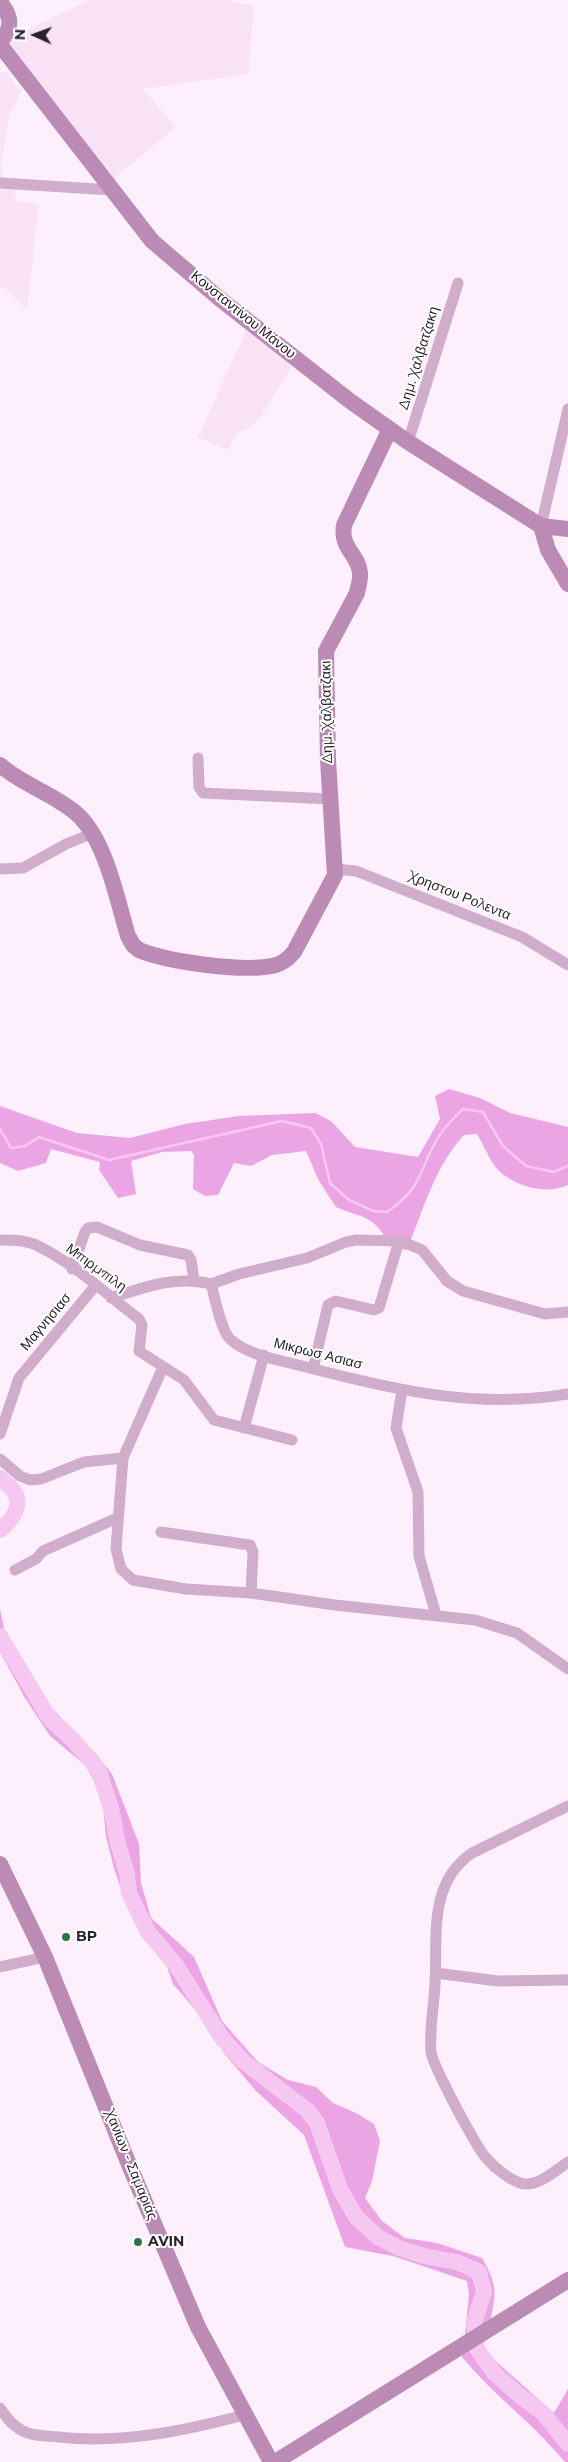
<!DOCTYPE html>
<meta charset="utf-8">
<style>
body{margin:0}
#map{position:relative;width:568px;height:2462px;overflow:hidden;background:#fdeffb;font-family:Montserrat,sans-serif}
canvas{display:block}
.north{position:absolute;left:10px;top:10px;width:50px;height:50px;-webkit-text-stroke:4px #fff;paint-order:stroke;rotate:272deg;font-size:14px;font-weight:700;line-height:20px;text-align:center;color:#292329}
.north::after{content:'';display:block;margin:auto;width:18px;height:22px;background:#292329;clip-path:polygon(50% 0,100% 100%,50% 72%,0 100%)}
</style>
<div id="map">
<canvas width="568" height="2462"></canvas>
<div class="north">N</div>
</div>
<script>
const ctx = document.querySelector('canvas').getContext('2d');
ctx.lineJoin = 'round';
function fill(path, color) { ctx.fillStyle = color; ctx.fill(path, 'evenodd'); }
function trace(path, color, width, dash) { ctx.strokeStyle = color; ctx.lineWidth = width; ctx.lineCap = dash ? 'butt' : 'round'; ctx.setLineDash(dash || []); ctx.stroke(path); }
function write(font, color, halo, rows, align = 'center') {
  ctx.font = font + ' Montserrat,sans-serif'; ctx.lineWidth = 4; ctx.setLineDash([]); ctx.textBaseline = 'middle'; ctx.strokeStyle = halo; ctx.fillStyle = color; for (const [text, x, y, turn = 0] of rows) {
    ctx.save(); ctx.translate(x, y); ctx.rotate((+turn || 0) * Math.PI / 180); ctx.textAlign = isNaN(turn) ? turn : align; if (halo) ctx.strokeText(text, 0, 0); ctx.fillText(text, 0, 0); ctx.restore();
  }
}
const built = new Path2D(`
 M89 0H228L254 6 248 74 143 89 176 127 112 180 0 43Z
 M0 72H6L21 92 10 113 1 163 4 183 18 184 14 201 39 204 27 310 5 288 0 287Z
 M247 329 293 364 262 415 249 429 237 433 228 450 198 437Z`);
const green = new Path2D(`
 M449 1089 480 1098 510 1113 568 1127V1185C546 1195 517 1187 499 1171 490 1162 484 1145 477 1134L464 1135C435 1166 423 1210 407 1250L392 1247C371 1214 370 1221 336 1207L319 1181 306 1151 272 1155 251 1166 234 1163 218 1195 205 1196 193 1189 194 1155 191 1151 162 1152 131 1161 136 1194 118 1198 99 1170 100 1162 51 1149 46 1163 18 1171 0 1163V1106L77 1133 130 1138 185 1124 239 1116 315 1113 331 1121 355 1147 418 1157 440 1119 435 1096Z
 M0 1609 4 1629 47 1703 97 1755 112 1774 139 1844 141 1883 151 1918 194 1957 222 2021 258 2062 288 2080 316 2087 333 2103 356 2113 374 2124 380 2141 372 2181 365 2198 382 2221 405 2238 437 2243 482 2258C498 2286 496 2292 490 2324L465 2335 469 2294 467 2281 393 2256 345 2247 304 2135 256 2091 224 2053 199 2014 173 1984 164 1958 142 1936 125 1901 114 1868 106 1837 102 1796 86 1766 50 1736 25 1698 0 1652Z
 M482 2342 491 2357 554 2413 568 2389V2462H565C534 2424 493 2395 462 2357V2352Z`);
const stream = new Path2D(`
 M0 1129 11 1148 25 1146 39 1137 109 1160 282 1121 311 1128 321 1144 330 1183 349 1200 373 1211 387 1212C423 1187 417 1175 436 1141 443 1128 453 1119 463 1109L483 1112 503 1146 526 1166 554 1172 568 1166`);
const river = new Path2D(`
 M0 1478C4 1482 9 1485 12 1489 25 1503 12 1521 0 1530
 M0 1636 49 1718 73 1740 98 1769 111 1808 118 1844 127 1873 129 1893 148 1932 176 1965 222 2038 244 2062 307 2110 317 2123 340 2189 356 2217 378 2237 399 2248 424 2256 457 2262 479 2272 484 2291 474 2323 477 2349 494 2373 519 2395 543 2413 568 2444`);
const street = new Path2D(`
 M0 183 112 190
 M408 442 458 283
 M541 526 568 409
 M198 758 199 787 203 793 330 799
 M0 869 23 868 66 844 91 834
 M336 869 356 871 522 937 568 965
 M0 1240C13 1240 27 1240 38 1246 75 1264 107 1295 139 1319L142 1325 139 1351 184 1380 214 1420 292 1440
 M72 1269 85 1232 88 1228 97 1227 140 1245 188 1255 191 1260 194 1280
 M211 1284 239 1274 307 1258 346 1242 356 1240 401 1241 422 1250 447 1281 463 1291 545 1314 568 1312
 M111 1298C145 1287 176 1275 211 1284 215 1297 221 1332 231 1340 250 1356 280 1360 302 1366 390 1389 477 1410 568 1394
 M163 1367 123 1458 116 1549 121 1569 133 1580 186 1589 251 1593 335 1605 475 1620 517 1633 568 1669
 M313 1369 328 1305 336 1301 374 1310 379 1308 399 1241
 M402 1390 396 1428 418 1492 419 1556 436 1615
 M244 1428 264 1355
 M0 1434 19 1378 96 1285
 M0 1459 20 1476 30 1480 41 1479 84 1462 123 1458
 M161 1532 250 1545 253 1552 251 1593
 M15 1570 36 1559 43 1551 117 1518
 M568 1806 472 1853C427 1884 438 1938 435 1984 434 2006 429 2031 431 2052 433 2066 477 2149 487 2159 495 2168 513 2183 525 2184 540 2185 556 2170 568 2162
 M0 1967 45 1957
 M436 1973 498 1981 568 1980
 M0 2408C7 2419 15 2429 28 2433 37 2436 48 2436 58 2437 121 2444 184 2431 244 2415`);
const secondary = new Path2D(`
 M0 2C12 17 13 27 0 42
 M0 45 152 241 220 299 350 401 408 442 541 526 568 529
 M541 526 548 550 568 584
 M0 765C23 785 54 794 77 814 106 840 117 900 128 936L133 945 139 950C168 962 246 973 276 965 283 963 289 958 294 952L335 875 328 760 326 651 357 593C358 586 361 579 360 573 358 553 340 549 344 525L390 429
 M0 1864 45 1957 130 2167 198 2327 271 2462
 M275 2462 568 2280`);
const markers = [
 [66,1937,5,"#2c7441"],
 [138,2242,5,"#2c7441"]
];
const streetNames = [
 ["Κονσταντίνου Μάνου",243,315,39],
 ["Δημ. Χαλβατζακη",419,358,-73],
 ["Δημ. Χαλβατζακι",327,712,-91],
 ["Χρηστου Ρολεντα",460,896,22],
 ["Μπιρμπιλη",96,1268,36],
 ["Μαγνησιασ",46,1322,-50],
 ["Μικρωσ Ασιασ",318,1354,14],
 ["Χανίων - Σαμαριάς",131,2165,68]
];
const poiNames = [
 ["BP",76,1937],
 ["AVIN",148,2242]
];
fill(built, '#f9e2f6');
fill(green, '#eca5e4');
trace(stream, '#f6c8f1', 2.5);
trace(river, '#f6c8f1', 16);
trace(street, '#cfadcb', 11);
trace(secondary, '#bb8ab5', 16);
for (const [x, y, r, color] of markers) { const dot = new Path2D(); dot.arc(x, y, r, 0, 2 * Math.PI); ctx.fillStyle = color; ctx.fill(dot); trace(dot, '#fff', 2); }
write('14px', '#292329', '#fff', streetNames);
write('bold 14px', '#292329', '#fff', poiNames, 'left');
</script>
